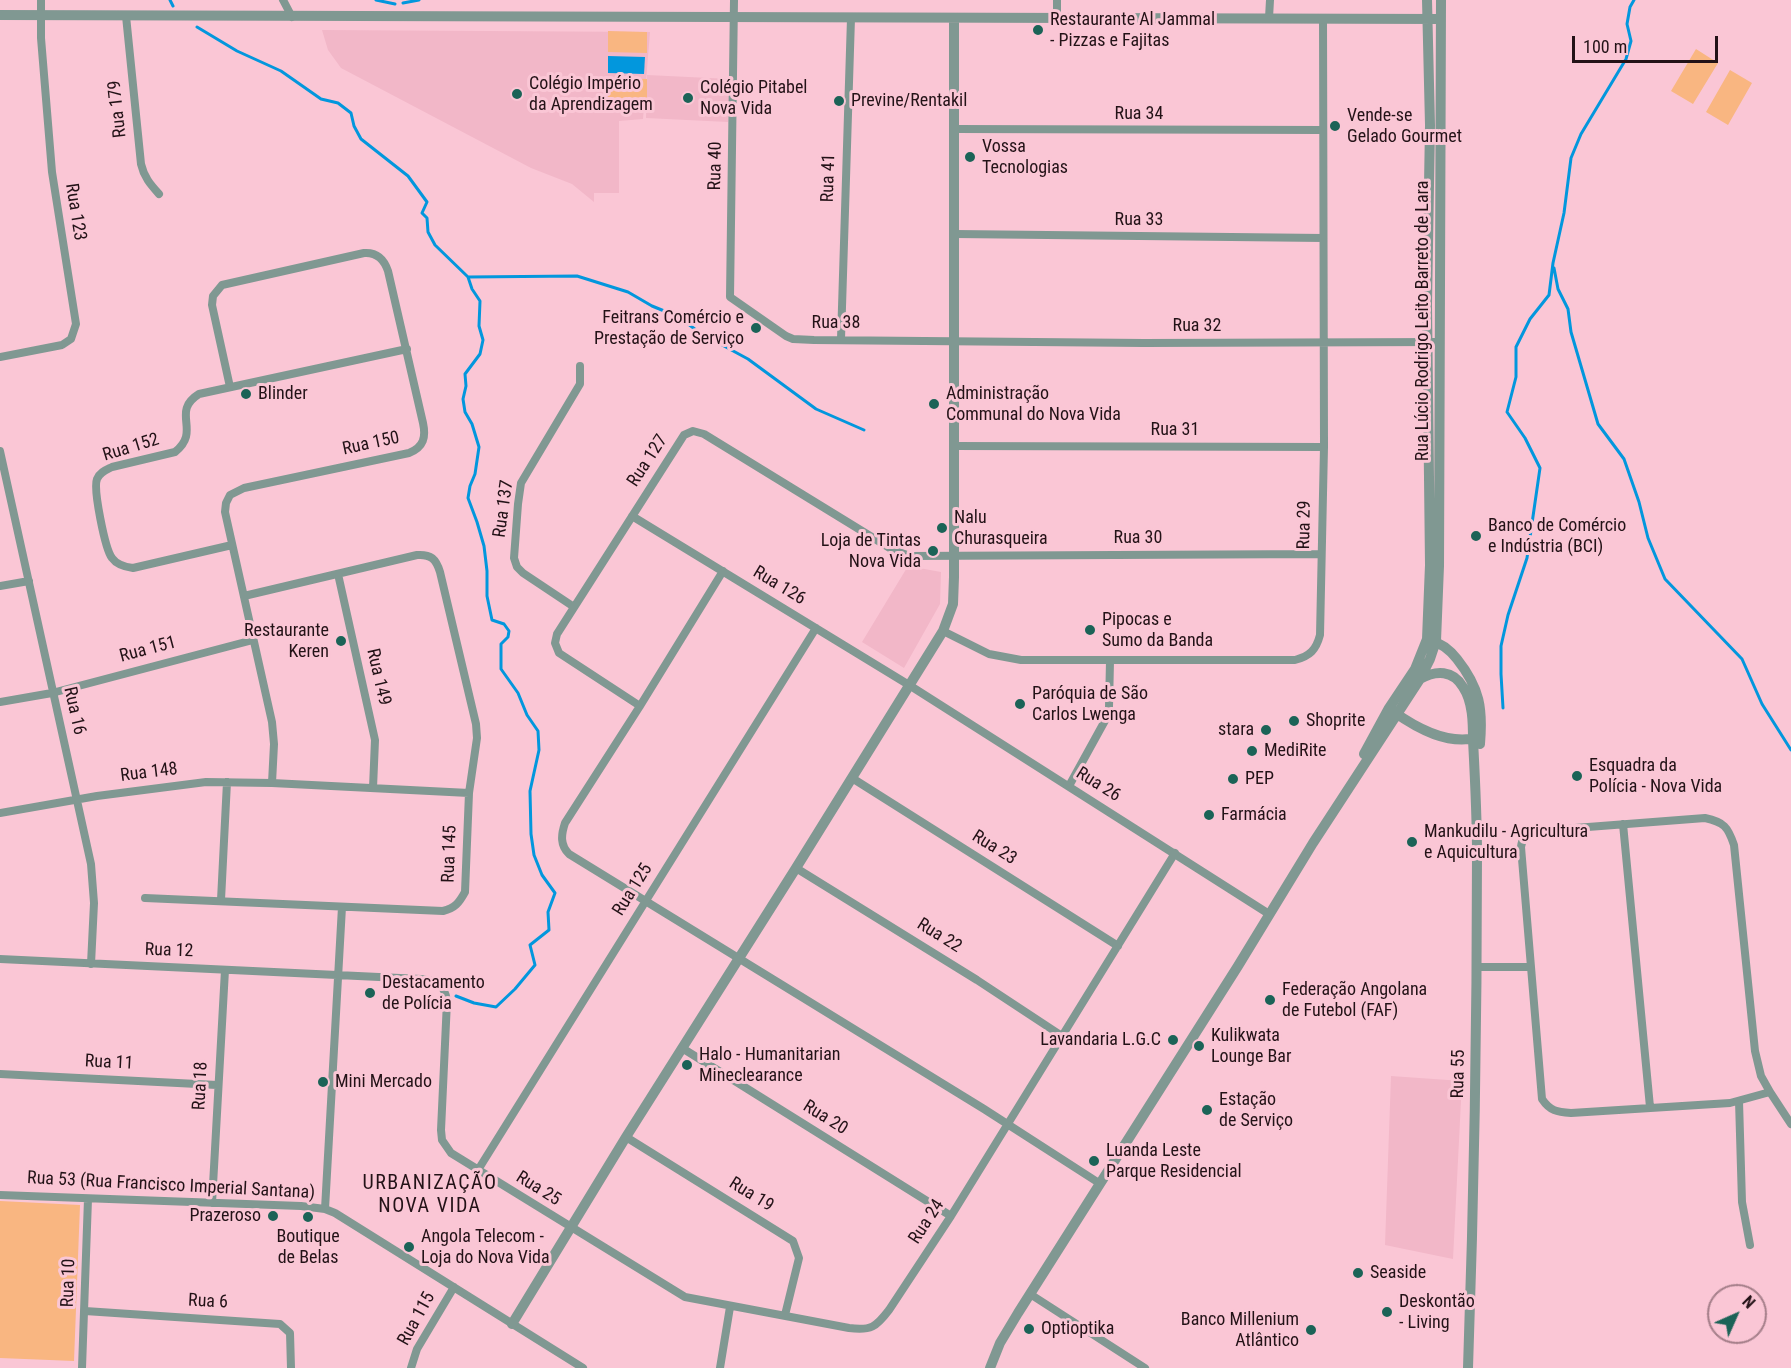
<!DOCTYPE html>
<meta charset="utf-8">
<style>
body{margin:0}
#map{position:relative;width:1791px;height:1368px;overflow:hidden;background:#fac6d5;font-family:"Roboto Condensed",sans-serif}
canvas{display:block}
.north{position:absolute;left:1707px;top:1284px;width:60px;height:60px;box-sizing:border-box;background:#fac6d5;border:2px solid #a47e89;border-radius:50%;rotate:45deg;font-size:16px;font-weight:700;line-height:24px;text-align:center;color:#231217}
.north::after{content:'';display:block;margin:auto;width:21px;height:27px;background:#1b6357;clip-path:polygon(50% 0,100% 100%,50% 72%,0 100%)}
.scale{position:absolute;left:1572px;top:36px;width:146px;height:27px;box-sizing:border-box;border:3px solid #231217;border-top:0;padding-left:8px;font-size:18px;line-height:21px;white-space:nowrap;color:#231217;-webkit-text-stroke:4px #fac6d5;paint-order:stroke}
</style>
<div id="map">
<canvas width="1791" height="1368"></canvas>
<div class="north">N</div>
<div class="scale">100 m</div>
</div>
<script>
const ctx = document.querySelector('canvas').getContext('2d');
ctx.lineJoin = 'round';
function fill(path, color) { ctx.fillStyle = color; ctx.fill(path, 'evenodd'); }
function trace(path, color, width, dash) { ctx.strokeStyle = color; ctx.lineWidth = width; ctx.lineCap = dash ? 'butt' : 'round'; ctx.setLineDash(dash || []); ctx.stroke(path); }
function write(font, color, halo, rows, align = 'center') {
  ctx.font = font + ' "Roboto Condensed",sans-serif'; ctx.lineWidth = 6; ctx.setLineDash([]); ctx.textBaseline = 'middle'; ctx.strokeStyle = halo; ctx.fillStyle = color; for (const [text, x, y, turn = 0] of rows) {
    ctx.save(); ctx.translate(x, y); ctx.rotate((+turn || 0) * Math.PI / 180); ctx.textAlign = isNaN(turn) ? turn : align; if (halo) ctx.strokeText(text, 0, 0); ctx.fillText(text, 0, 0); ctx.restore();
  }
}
const built = new Path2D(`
 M322 30 650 32 643 119 619 121V193H594V202L572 184 531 168 341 68 328 50Z
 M647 75 730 79 728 122 646 118Z
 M908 566 941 572 940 604 904 668 862 642Z
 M1391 1076 1462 1081 1453 1259 1385 1245Z`);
const green = new Path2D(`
 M608 31 647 32V53L608 52Z
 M1696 49 1718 63 1693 104 1671 91Z
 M1730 70 1752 83 1728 125 1706 112Z
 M608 78 647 79V100L608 99Z
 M0 1201 80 1205 74 1361 0 1358Z`);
const water = new Path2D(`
 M608 56 645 57 644 74 608 73Z`);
const stream = new Path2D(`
 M170 0 173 6
 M376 0 395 4
 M403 3 419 0
 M197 27 237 51 281 71 321 99 338 103 351 113 354 126 361 139 408 176 427 202 422 213 427 218 428 232 435 245 468 277 472 289 480 301 479 326 483 340 480 354 465 374 466 386 463 399 465 412 472 424 479 447 475 474 470 486 468 498 477 522 484 546 487 571V596L492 620 504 624 509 631 508 637 501 644V669L518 693 527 715 538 731 539 750 530 791 531 834 534 855 542 875 555 893 548 912 549 930 530 945 535 965 515 989 496 1007 474 1003 456 996
 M1554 268 1558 289 1568 309 1571 332 1598 424 1624 459 1639 502 1648 538 1665 579 1742 659 1762 704 1791 750
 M468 277 577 276 628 292 652 306 679 317 700 333 748 359 816 409 864 430
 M1503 708 1501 674V646L1508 615 1527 558 1540 468 1525 438 1507 412 1516 377V347L1530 319 1549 295 1553 263 1564 213 1571 158 1581 134 1626 59 1631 41 1627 24 1630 7 1634 0`);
const minor = new Path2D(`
 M283 0 292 17
 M734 0 730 297 786 336 793 339 814 340 1144 343 1440 342
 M126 16 141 164C144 177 150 184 159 194
 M1057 18V0
 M1269 18 1270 0
 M955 129 1323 130
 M955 234 1323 238
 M841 339 851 18
 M0 357 62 345 71 339 76 324 52 172 41 38V0
 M230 387 212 305 213 296 222 285 364 253C377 252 384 259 388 271L423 423C426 437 424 447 409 453L244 488 230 495 226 503 225 512 272 722 274 744 272 783
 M954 446 1324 447
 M0 451 91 864 94 903 91 964
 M632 516 909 685 1269 914
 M232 545 133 568C125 567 117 565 112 558 105 549 93 489 97 479 100 472 106 470 112 467L175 452C202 431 170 412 199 394L407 349
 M723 571 640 706 565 823C561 835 560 845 569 854L984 1109 1099 1183
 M338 574 375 740 373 788
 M0 586 29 581
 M574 607 523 573 517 567 514 558 518 504 521 483 580 384V366
 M943 631 989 654 1021 660H1295C1310 656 1316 650 1320 635L1324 447 1323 18
 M0 702 52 693 253 640
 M640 706 559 653 555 643 557 634 684 435 693 431 704 434 893 550 910 556 1321 554
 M852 778 1118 946
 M1069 786 1107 717 1109 707 1110 661
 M0 813 97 796 206 782 272 783 469 793
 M1705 818C1724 822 1728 827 1734 845L1755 1051 1761 1076 1770 1092 1730 1103 1571 1113C1557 1112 1550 1111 1542 1099L1521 847C1522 837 1528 833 1536 831Z
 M1623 824 1650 1107
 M796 868 977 980 1062 1036
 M145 898 443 911C455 908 459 903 465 892L469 793 477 738 476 724 440 572C436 559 431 554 417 555L244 596
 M221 900 227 782
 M0 959 421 979C436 980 445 985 447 1001L441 1130 442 1140 451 1153 685 1297 849 1328C871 1331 876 1327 889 1310L951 1216 1175 853
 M1477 967H1531
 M682 1048 951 1216
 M0 1074 217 1085
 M1770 1092 1791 1124
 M1739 1101 1742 1202 1750 1245
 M626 1137 793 1241 799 1258 785 1315
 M478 1170 816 628
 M0 1195 301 1206 325 1209 335 1213 583 1368
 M212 1203 225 970
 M325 1209 342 907
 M1030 1294 1145 1368
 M85 1311 280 1324 290 1333 291 1368
 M82 1368 88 1199
 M411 1368 417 1349 454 1287
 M720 1368 730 1307`);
const tertiary = new Path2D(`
 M0 15 1441 19
 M1430 640C1441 643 1450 650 1457 659 1480 688 1483 709 1480 744
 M1420 679C1436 670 1453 670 1463 687 1473 702 1473 723 1473 740 1475 778 1477 815 1477 854 1477 1025 1474 1197 1468 1368
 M1394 712C1418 729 1449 746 1479 737
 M1364 754 1389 708 1415 669 1427 639 1430 565 1427 305 1430 125 1427 0
 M512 1324 626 1137 796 868 943 631 953 604 954 577V18
 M990 1368 1000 1343 1018 1313 1238 966 1313 843 1420 679 1430 659 1436 641 1439 566 1441 0`);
const markers = [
 [1038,30,6,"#1b6357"],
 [517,94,6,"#1b6357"],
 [688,98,6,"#1b6357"],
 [839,101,6,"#1b6357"],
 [1335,126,6,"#1b6357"],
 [970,157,6,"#1b6357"],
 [756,328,6,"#1b6357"],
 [246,394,6,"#1b6357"],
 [934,404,6,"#1b6357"],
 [942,528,6,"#1b6357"],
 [1476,536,6,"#1b6357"],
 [933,551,6,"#1b6357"],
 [1090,630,6,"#1b6357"],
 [341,641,6,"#1b6357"],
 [1020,704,6,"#1b6357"],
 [1294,721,6,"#1b6357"],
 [1266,730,6,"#1b6357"],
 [1252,751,6,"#1b6357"],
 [1577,776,6,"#1b6357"],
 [1233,779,6,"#1b6357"],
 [1209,815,6,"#1b6357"],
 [1412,842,6,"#1b6357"],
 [370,993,6,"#1b6357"],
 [1270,1000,6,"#1b6357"],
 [1173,1040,6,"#1b6357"],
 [1199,1046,6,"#1b6357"],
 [687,1065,6,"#1b6357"],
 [323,1082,6,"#1b6357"],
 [1207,1110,6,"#1b6357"],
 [1094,1161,6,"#1b6357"],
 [273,1216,6,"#1b6357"],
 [308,1217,6,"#1b6357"],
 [409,1247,6,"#1b6357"],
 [1358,1273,6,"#1b6357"],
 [1387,1312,6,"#1b6357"],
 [1029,1329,6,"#1b6357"],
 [1311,1330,6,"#1b6357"]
];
const poiNames = [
 ["Restaurante Al Jammal",1050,20],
 ["- Pizzas e Fajitas",1050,41],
 ["Colégio Império",529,84],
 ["da Aprendizagem",529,105],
 ["Colégio Pitabel",700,88],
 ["Nova Vida",700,109],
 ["Previne/Rentakil",851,101],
 ["Vende-se",1347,116],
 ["Gelado Gourmet",1347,137],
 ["Vossa",982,147],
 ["Tecnologias",982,168],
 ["Feitrans Comércio e",744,318,"right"],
 ["Prestação de Serviço",744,339,"right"],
 ["Blinder",258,394],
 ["Administração",946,394],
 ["Communal do Nova Vida",946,415],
 ["Nalu",954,518],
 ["Churasqueira",954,539],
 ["Banco de Comércio",1488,526],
 ["e Indústria (BCI)",1488,547],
 ["Loja de Tintas",921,541,"right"],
 ["Nova Vida",921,562,"right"],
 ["Pipocas e",1102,620],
 ["Sumo da Banda",1102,641],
 ["Restaurante",329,631,"right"],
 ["Keren",329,652,"right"],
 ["Paróquia de São",1032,694],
 ["Carlos Lwenga",1032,715],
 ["Shoprite",1306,721],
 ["stara",1254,730,"right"],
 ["MediRite",1264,751],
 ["Esquadra da",1589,766],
 ["Polícia - Nova Vida",1589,787],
 ["PEP",1245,779],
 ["Farmácia",1221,815],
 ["Mankudilu - Agricultura",1424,832],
 ["e Aquicultura",1424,853],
 ["Destacamento",382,983],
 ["de Polícia",382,1004],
 ["Federação Angolana",1282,990],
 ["de Futebol (FAF)",1282,1011],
 ["Kulikwata",1211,1036],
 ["Lounge Bar",1211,1057],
 ["Lavandaria L.G.C",1161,1040,"right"],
 ["Halo - Humanitarian",699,1055],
 ["Mineclearance",699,1076],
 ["Mini Mercado",335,1082],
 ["Estação",1219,1100],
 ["de Serviço",1219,1121],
 ["Luanda Leste",1106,1151],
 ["Parque Residencial",1106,1172],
 ["Prazeroso",261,1216,"right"],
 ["Boutique",308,1237,"center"],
 ["de Belas",308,1258,"center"],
 ["Angola Telecom -",421,1237],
 ["Loja do Nova Vida",421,1258],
 ["Seaside",1370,1273],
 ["Deskontão",1399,1302],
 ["- Living",1399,1323],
 ["Banco Millenium",1299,1320,"right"],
 ["Atlântico",1299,1341,"right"],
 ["Optioptika",1041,1329]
];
const streetNames = [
 ["Rua 179",118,109,-96],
 ["Rua 34",1139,114],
 ["Rua 40",716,166,-89],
 ["Rua 41",829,178,-88],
 ["Rua 123",75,212,81],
 ["Rua 33",1139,220],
 ["Rua Lúcio Rodrigo Leito Barreto de Lara",1423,321,-90],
 ["Rua 38",836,323],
 ["Rua 32",1197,326],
 ["Rua 31",1175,430],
 ["Rua 150",371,444,-12],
 ["Rua 152",131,448,-17],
 ["Rua 127",648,461,-57],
 ["Rua 137",504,509,-82],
 ["Rua 29",1305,525,-89],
 ["Rua 30",1138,538],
 ["Rua 126",779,586,31],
 ["Rua 151",148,650,-15],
 ["Rua 149",378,677,77],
 ["Rua 16",74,711,77],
 ["Rua 148",149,773,-7],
 ["Rua 26",1098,785,32],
 ["Rua 23",994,848,32],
 ["Rua 145",450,854,-88],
 ["Rua 125",633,890,-58],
 ["Rua 22",939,936,32],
 ["Rua 12",169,951,2],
 ["Rua 11",109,1063,3],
 ["Rua 55",1459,1074,-89],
 ["Rua 18",201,1086,-87],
 ["Rua 20",825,1118,32],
 ["Rua 53 (Rua Francisco Imperial Santana)",171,1186,3],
 ["Rua 25",538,1189,32],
 ["Rua 19",751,1195,32],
 ["Rua 24",927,1222,-57],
 ["Rua 10",69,1283,-88],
 ["Rua 6",208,1302,3],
 ["Rua 115",417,1319,-61]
];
const neighbourhoodNames = [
 ["URBANIZAÇÃO",430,1184],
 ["NOVA VIDA",430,1207]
];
fill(built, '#f2b7c8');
fill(green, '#f9b681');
fill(water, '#0297dd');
trace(stream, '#0297dd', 3);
trace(minor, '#809892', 8);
trace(tertiary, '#809892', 10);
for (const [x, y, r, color] of markers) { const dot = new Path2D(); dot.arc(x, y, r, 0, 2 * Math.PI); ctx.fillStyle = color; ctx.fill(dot); trace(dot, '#fac6d5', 2); }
write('18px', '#231217', '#fac6d5', poiNames, 'left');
write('18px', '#231217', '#fac6d5', streetNames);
ctx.letterSpacing = '1.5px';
write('20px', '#231217', '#fac6d5', neighbourhoodNames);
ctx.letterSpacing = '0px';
</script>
